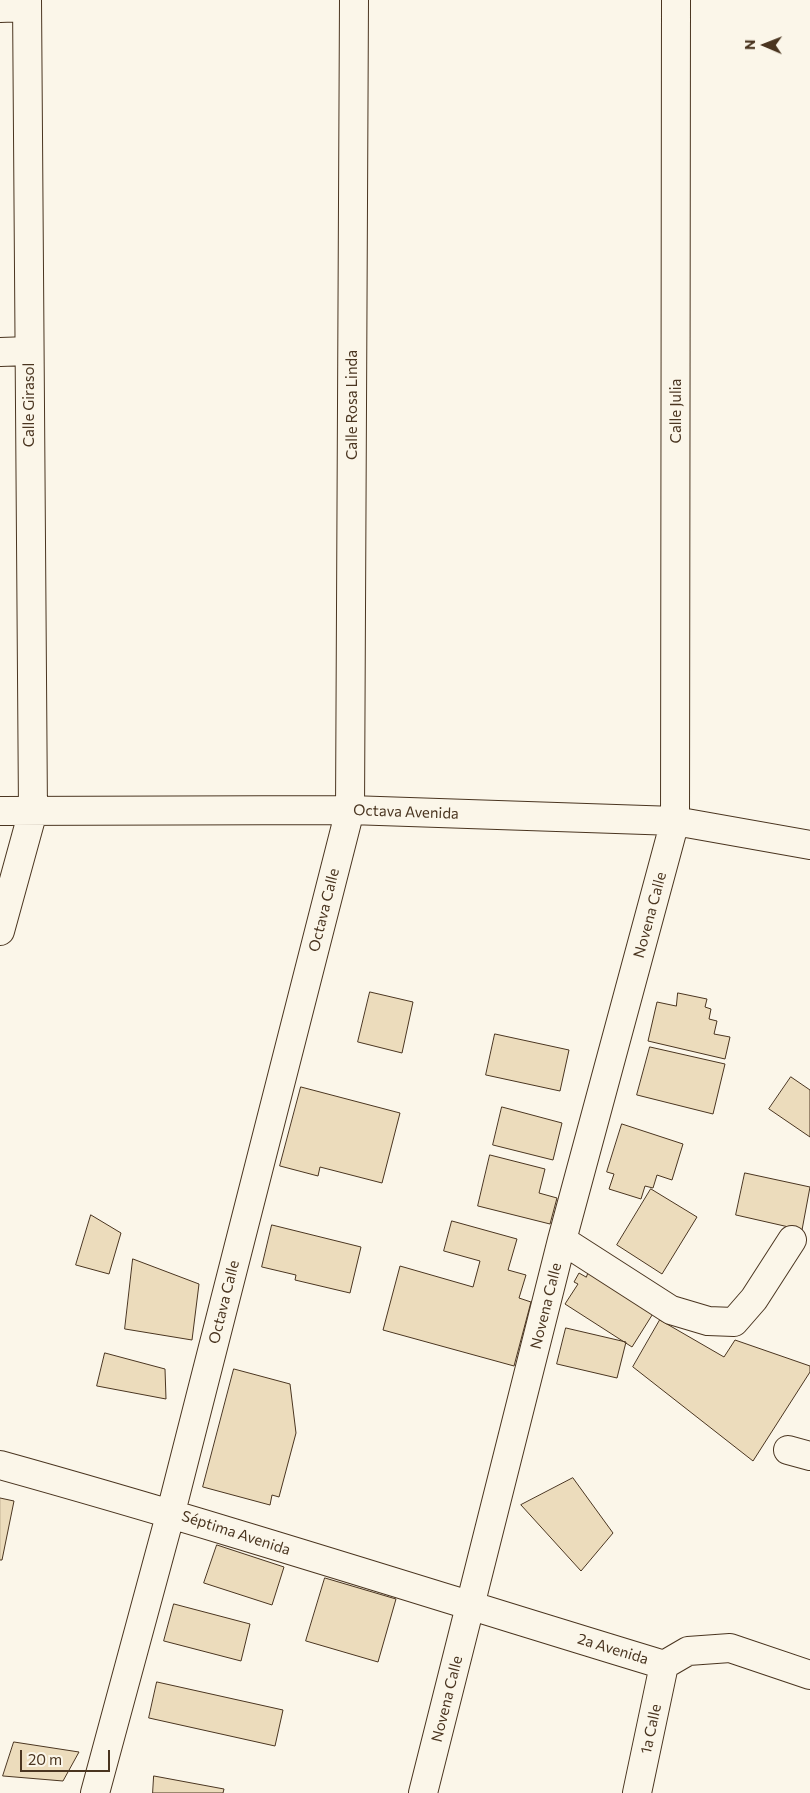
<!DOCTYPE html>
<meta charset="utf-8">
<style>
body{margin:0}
#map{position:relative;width:810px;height:1793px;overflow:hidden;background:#fbf6e9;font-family:Commissioner,sans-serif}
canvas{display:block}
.north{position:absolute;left:740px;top:20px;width:50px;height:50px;-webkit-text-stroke:4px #fbf6e9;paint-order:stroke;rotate:271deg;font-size:14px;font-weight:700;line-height:20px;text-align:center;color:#4a3520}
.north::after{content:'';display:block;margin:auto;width:18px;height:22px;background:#4a3520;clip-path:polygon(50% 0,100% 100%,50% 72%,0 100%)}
.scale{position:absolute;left:20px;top:1750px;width:90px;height:22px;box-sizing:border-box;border:2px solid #4a3520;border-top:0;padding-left:6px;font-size:15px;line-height:18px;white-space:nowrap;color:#4a3520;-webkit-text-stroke:4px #fbf6e9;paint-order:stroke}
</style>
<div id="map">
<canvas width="810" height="1793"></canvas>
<div class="north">N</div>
<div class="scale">20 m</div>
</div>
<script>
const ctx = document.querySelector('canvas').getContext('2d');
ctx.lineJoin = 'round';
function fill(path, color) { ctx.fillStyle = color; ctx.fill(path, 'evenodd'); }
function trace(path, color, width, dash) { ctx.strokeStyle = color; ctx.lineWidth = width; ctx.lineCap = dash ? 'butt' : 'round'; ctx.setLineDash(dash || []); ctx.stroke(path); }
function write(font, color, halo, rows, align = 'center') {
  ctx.font = font + ' Commissioner,sans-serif'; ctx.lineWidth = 4; ctx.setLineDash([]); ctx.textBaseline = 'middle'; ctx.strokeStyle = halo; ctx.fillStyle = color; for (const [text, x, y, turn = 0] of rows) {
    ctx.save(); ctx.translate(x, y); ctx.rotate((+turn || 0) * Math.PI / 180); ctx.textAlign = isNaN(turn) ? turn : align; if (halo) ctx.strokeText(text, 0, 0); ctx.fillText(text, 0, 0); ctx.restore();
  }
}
const building = new Path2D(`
 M370 992 413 1002 402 1053 358 1042Z
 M678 993 707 999 705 1007 711 1009 709 1019 717 1021 714 1034 730 1037 725 1059 648 1041 657 1002 676 1006Z
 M495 1034 569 1050 560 1091 486 1075Z
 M650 1047 725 1064 713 1114 637 1095Z
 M791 1077 810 1090V1137L769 1109Z
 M301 1087 400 1113 382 1183 320 1167 318 1176 280 1166Z
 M502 1107 562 1123 553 1160 493 1145Z
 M622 1124 683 1144 672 1180 657 1175 653 1188 645 1186 641 1199 609 1189 614 1174 607 1172Z
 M490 1155 545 1169 539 1193 557 1198 550 1224 478 1206Z
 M745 1173 810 1187 802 1230 736 1215Z
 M651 1189 697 1217 662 1274 617 1245Z
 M91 1215 121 1233 109 1274 76 1265Z
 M452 1221 517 1239 508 1270 526 1275 519 1298 531 1302 514 1366 383 1330 400 1266 473 1287 480 1261 444 1251Z
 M272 1225 361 1247 350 1293 295 1280 296 1275 262 1267Z
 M133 1259 199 1284 192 1340 125 1329Z
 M589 1271 654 1312 632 1347 565 1304 578 1284 574 1282 579 1273 586 1277Z
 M660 1320 724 1357 735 1340 810 1366V1372L753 1461 633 1367Z
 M566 1328 626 1342 617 1378 557 1364Z
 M105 1353 165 1369 166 1399 97 1386Z
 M234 1369 290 1384 296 1433 279 1497 272 1495 270 1505 203 1487Z
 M573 1478 613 1533 581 1571 521 1505Z
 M0 1498 14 1501 2 1560H0Z
 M217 1545 284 1567 272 1605 204 1583Z
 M325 1578 396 1599 378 1662 306 1641Z
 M174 1604 250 1624 241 1661 164 1641Z
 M157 1682 283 1710 275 1746 149 1718Z
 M14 1742 79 1752 63 1781 3 1776Z
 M154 1776 224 1789 223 1793H153Z`);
const minor = new Path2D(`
 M0 8 27 7
 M0 352 29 351
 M0 811 350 810 675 821 810 845
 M0 931 33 811 27 0
 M562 1240 671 1310 708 1321 734 1322 754 1299 792 1240
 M788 1450 810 1456
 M0 1465C223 1527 443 1598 664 1665L688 1651 730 1648 810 1675
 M95 1793 171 1512 350 810 354 0
 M423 1793 562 1240 675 821 676 0
 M637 1793 664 1665`);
const streetNames = [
 ["Calle Girasol",29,405,-90],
 ["Calle Rosa Linda",352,405,-90],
 ["Calle Julia",676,411,-90],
 ["Octava Avenida",406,812,2],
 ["Octava Calle",324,910,-76],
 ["Novena Calle",650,915,-75],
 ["Octava Calle",224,1302,-76],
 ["Novena Calle",546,1306,-76],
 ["Séptima Avenida",236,1533,18],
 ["2a Avenida",613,1649,17],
 ["Novena Calle",447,1699,-76],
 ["1a Calle",651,1729,-78]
];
fill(building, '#ecdcbc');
trace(building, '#4a3520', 1);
trace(minor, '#4a3520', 30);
trace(minor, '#fbf6e9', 28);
write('15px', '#4a3520', '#fbf6e9', streetNames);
</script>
